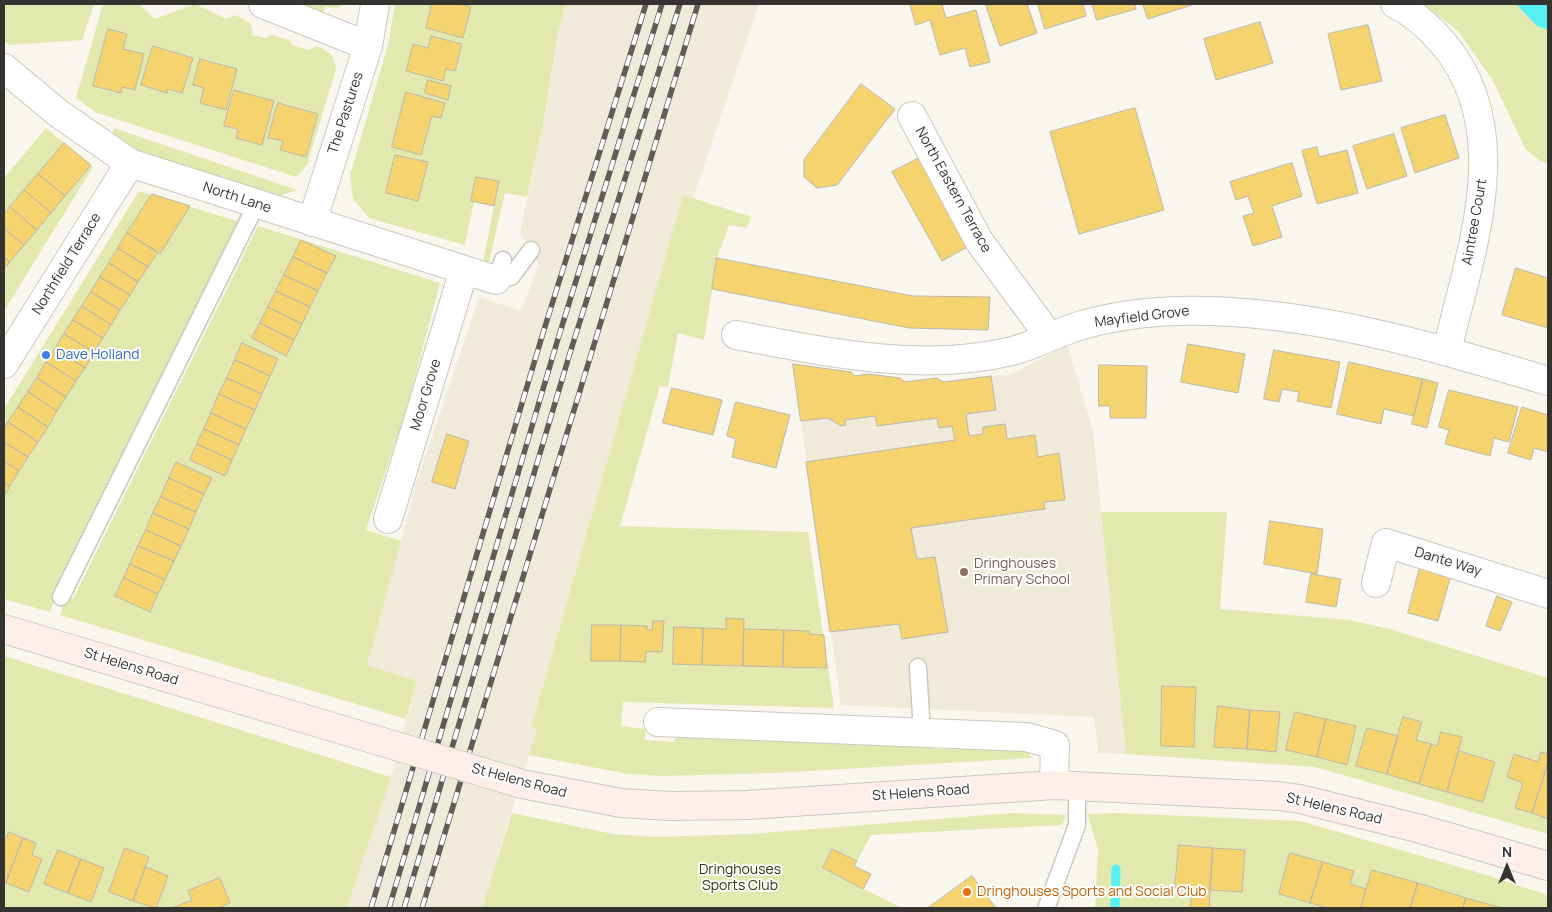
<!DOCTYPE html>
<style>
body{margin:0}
#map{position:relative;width:1552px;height:912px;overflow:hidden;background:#f9f6ed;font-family:Manrope,sans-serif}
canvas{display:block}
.frame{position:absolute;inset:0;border:5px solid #34332f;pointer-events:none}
.north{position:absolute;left:1482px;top:842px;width:50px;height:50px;-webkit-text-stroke:4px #fff;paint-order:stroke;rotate:0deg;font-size:14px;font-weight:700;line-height:20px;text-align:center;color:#34332f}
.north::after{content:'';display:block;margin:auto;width:18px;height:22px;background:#34332f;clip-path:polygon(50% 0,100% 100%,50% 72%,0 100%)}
</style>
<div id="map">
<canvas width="1552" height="912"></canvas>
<div class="frame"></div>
<div class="north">N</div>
</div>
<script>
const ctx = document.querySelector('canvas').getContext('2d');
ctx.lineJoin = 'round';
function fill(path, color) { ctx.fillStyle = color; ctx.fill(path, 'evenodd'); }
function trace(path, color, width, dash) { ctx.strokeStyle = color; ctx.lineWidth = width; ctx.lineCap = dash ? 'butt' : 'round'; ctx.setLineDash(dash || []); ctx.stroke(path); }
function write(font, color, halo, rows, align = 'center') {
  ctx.font = font + ' Manrope,sans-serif'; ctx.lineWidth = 4; ctx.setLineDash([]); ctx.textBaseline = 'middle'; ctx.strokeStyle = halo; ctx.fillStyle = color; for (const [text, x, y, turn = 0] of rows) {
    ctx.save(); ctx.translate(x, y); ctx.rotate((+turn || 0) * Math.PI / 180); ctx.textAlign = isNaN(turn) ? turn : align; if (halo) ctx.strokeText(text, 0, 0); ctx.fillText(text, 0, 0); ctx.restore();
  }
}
const built = new Path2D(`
 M566 4H759L693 198 683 195 531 728 537 729 482 908H347L391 777 417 682 367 665 416 484 479 297 521 311 539 264 520 232 542 130 558 31Z
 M1067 345 1093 430 1126 754 1098 753 1094 717 841 705 793 364 851 372 856 376 868 374 900 378 905 382 936 378 944 382 1012 374Z`);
const green = new Path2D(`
 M4 4H94L82 40 9 45 4 40Z
 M103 4H139L155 19 195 4 226 19 235 15C245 20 254 22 252 35L265 38 272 35 291 41 292 45 309 50 316 46C329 51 334 54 336 69L307 165 296 177 97 113 76 98Z
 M289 4H343L337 8 325 7 323 15Z
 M395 4H566L558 31 542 130 527 197 505 193 489 262H483L494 206 474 202 465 245 369 218 353 199 350 175 388 45Z
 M1423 4H1548V163L1540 161 1526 150 1492 79 1458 31Z
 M46 128 93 167 4 311V178Z
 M114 128 297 190 277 197 154 159 111 135Z
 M139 191 240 222 56 595 50 612 4 599V409Z
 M683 195 752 217 746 228 729 225 717 258 704 340 678 333 668 387 660 386 620 526 808 532 834 708 623 702 621 726 645 729V740L674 742 678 735 887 741 937 749 1022 750 1027 751 1032 758 775 773 664 776 628 774 529 755 537 729 531 728Z
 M258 226 440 283 406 411 366 530 401 541 367 665 417 681 406 719 60 615 66 598 73 599ZM284 275 318 292 310 307 276 291Z
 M1101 512H1227L1220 609 1350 620 1390 629 1548 678V834L1315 767 1126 754Z
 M4 656 391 777 347 908H4Z
 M512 813 613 834 655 837 750 834 1013 813 1066 815 1062 825 871 835 857 861 832 849 823 869 902 908H482Z
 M1117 813 1300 821 1473 871 1548 895V908H1209L1210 890 1242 891 1245 850 1179 845 1176 887 1192 889 1190 908H1095L1098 849 1087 814Z`);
const water = new Path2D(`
 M1516 4H1548V30L1537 26Z`);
const stream = new Path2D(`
 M1115 908 1116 869`);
const building = new Path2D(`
 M432 4H461L471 7 463 38 426 28Z
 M910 4H942L946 18 976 10 990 62 970 67 965 48 940 55 930 20 916 25Z
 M992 4H1027L1037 33 1000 46 986 6Z
 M1038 4H1083L1086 16 1045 29Z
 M1092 4H1135L1136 9 1097 20Z
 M1143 4H1192V5L1148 19Z
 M1260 22 1273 63 1216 80 1204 39Z
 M1368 25 1382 81 1341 90 1328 34Z
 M108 29 127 34 123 49 144 54 135 90 122 87 121 93 93 86Z
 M431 36 462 44 455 71 446 69 443 81 406 71 413 44 428 48Z
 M153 46 193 58 182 93 168 89 167 93 141 85Z
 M200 59 237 69 226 110 200 103 204 88 193 85Z
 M428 80 451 86 448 100 425 93Z
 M861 84 895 109 837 185 817 188 804 177V160Z
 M234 90 274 101 262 145 236 138 238 129 224 126Z
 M406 92 445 103 441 118 432 116 421 155 392 147Z
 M278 103 318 114 306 157 280 150 283 141 268 138Z
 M1135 108 1164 210 1079 234 1050 132Z
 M1445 115 1459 158 1415 173 1401 128Z
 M1394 134 1407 176 1367 189 1353 146Z
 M64 143 91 165 65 196 38 174Z
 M1317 147 1319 157 1347 150 1358 193 1317 204 1302 151Z
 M395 155 428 162 418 201 386 193Z
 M921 157 969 246 942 261 892 172Z
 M1292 163 1302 196 1272 206 1282 237 1253 246 1243 216 1254 213 1248 196 1236 200 1230 182Z
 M38 174 65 196 51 213 24 190Z
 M476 177 499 181 494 206 471 201Z
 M24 190 51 213 37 230 10 207Z
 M152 194 190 206 160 254 127 233Z
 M10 207 37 230 24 245 4 228V214Z
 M4 228 24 245 10 262 4 257Z
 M127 233 158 252 148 267 118 248Z
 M301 240 336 256 327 273 293 257Z
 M118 248 148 267 138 282 109 263Z
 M4 257 10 262 4 269Z
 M293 257 327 273 318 291 284 275Z
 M717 258 913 296 990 297 988 330 909 328 712 289Z
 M109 263 138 282 130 295 100 277Z
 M1516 268 1548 278V328L1502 315Z
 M284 275 318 291 310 307 276 291Z
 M100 277 130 295 120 310 91 292Z
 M276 291 310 307 302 324 268 307Z
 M91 292 120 310 111 325 82 306Z
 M82 306 111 325 103 338 73 320Z
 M268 307 302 324 294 340 260 323Z
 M73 320 103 338 94 352 64 334Z
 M260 323 294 340 286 356 252 338Z
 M64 334 94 352 85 368 55 349Z
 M242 343 278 359 270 376 235 360Z
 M1188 344 1245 354 1238 393 1181 382Z
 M55 349 85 368 76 381 46 362Z
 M1274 350 1340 362 1331 408 1297 401 1299 392 1282 389 1279 402 1264 399Z
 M235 360 270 376 262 394 227 378Z
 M46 362 76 381 66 397 37 378Z
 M1349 362 1423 379 1414 416 1384 409 1381 424 1337 414Z
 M793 364 851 372 855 376 868 374 900 378 905 382 936 378 944 382 991 376 996 410 966 414 969 436 983 434V427L1005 424 1007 439 1035 435 1038 457 1059 453 1065 500 1044 502 1045 509 911 528 917 559 935 557 948 632 902 639 899 624 830 632 806 462 955 440 952 426 939 428 937 418 877 426 875 416 845 420 846 425 841 426 828 418 801 421Z
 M1099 365 1147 366 1146 418H1110V406H1099Z
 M37 378 66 397 57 411 28 392Z
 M227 378 262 394 255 410 219 394Z
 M1423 379 1438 383 1427 428 1412 424Z
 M672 388 722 400 713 435 663 423Z
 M1449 390 1518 407 1509 442 1494 438 1490 456 1445 444 1449 430 1439 427Z
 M28 392 57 411 48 427 18 407Z
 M219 394 255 410 246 429 211 413Z
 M736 402 790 415 776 468 732 457 736 439 727 436Z
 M18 407 48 427 38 442 8 422Z
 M1522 407 1548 415V452L1534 448 1531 460 1508 453Z
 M211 413 246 429 239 445 204 429Z
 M8 422 38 442 28 457 4 442V429Z
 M204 429 239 445 232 460 197 444Z
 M447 434 469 441 455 489 432 482Z
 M4 442 28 457 19 471 4 461Z
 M197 444 232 460 225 476 190 460Z
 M4 461 19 471 10 486 4 482Z
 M176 462 212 478 204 494 169 478Z
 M169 478 204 494 196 512 161 497Z
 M4 482 10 486 4 496Z
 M161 497 196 512 189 529 153 513Z
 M153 513 189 529 181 546 146 530Z
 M1270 521 1323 529 1317 574 1264 564Z
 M146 530 181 546 174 561 138 546Z
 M138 546 174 561 165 580 130 564Z
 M130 564 165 580 158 594 124 578Z
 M1420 567 1451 575 1438 621 1408 613Z
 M1311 574 1341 579 1336 607 1306 602Z
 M124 578 158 594 150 612 115 596Z
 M1497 596 1512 602 1500 631 1486 626Z
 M726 618 744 619 743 666 702 665 703 628 726 629Z
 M653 621H664L662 652 646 651 645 662 620 661 621 625 647 626V630H652Z
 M592 625H621L620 661H591Z
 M674 627 703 628 702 665 673 664Z
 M744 629 784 630 783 667 743 666Z
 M784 630 809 631V634L824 635 827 668 783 667Z
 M1162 686 1196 687 1194 747 1161 746Z
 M1218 706 1250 710 1247 749 1214 747Z
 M1250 710 1280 712 1276 752 1247 749Z
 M1295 712 1326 719 1317 757 1286 750Z
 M1403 717 1422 722 1416 740 1431 744 1419 784 1387 774Z
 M1326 719 1356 726 1347 765 1317 757Z
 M1367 728 1398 736 1387 774 1356 766Z
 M1441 732 1462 737 1447 792 1419 784 1431 744 1437 746Z
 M1459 751 1495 762 1483 802 1447 792Z
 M1541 752 1548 754V763L1532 813 1515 808 1523 783 1507 777 1514 754 1538 762Z
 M1548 763V819L1532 813Z
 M9 832 23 838 6 883 4 882V843Z
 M23 838 36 843 32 855 42 859 29 892 6 883Z
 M1179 845 1213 848 1209 908H1190L1192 889 1175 888Z
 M125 848 149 857 133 901 109 892Z
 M1213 848 1245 850 1242 892 1210 890Z
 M832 849 857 861 854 866 871 874 863 889 823 868Z
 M58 850 81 859 68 893 44 884Z
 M1290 853 1323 862 1310 903 1279 894Z
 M81 859 104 868 91 902 68 893Z
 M1323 862 1354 871 1350 884 1366 889 1361 908H1329L1310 903Z
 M146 867 168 876 156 908 133 901Z
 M1372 870 1418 883 1410 908H1361Z
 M972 876 996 908H928Z
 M220 878 230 903 218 908H172L192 900 188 891Z
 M1418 883 1466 898 1463 908H1410Z
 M1466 898 1503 908H1463Z`);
const lane = new Path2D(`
 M496 280 511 277 531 250
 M496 280 503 260
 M61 597 256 205
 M918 667 922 732
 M1047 906 1077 825V785`);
const street = new Path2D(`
 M263 4 368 46
 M1395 4C1412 12 1429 27 1442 42 1518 130 1470 251 1447 351
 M4 68 58 113 130 163 496 280
 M912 116 979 241 1049 336
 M312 222 368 46 375 4
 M736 335C825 352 922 373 1012 351 1035 345 1056 333 1079 326 1109 317 1146 312 1177 311 1304 308 1428 345 1548 381
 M4 364 130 163
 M388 519 464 270
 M1376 583 1386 543 1548 594
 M658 722 1026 737 1055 745 1054 785`);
const secondary = new Path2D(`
 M4 629 396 746
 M522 784 621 803 671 806 747 805 1054 785 1278 796 1300 799 1421 829 1548 866`);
const rail = new Path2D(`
 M371 908 543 333 646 4
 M389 908 557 342 662 4
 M404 908 570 353 680 4
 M422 908 698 4`);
const secondaryBridge = new Path2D(`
 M396 746 522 784`);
const markers = [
 [46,355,5,"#3f7fe0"],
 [964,572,5,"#8d6e63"],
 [967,892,5,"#e8710a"]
];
const streetNames = [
 ["The Pastures",346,113,-72],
 ["North Eastern Terrace",953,190,61],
 ["North Lane",237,198,18],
 ["Aintree Court",1475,222,-80],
 ["Northfield Terrace",67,264,-58],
 ["Mayfield Grove",1142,317,-7],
 ["Moor Grove",426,395,-73],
 ["Dante Way",1448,562,17],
 ["St Helens Road",131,667,17],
 ["St Helens Road",519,781,15],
 ["St Helens Road",921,793,-4],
 ["St Helens Road",1334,809,13]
];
const shopNames = [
 ["Dave Holland",56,355]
];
const educationNames = [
 ["Dringhouses",974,564],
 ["Primary School",974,580]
];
const parkNames = [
 ["Dringhouses",740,870],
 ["Sports Club",740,886]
];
const foodNames = [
 ["Dringhouses Sports and Social Club",977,892]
];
fill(built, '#f0eada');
fill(green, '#e2e9af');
fill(water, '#57f0f5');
trace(stream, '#57f0f5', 9);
fill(building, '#f5d36e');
trace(building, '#bbb8af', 1);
trace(lane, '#cbc8c0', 19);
trace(street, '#cbc8c0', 30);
trace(secondary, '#cbc8c0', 30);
trace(lane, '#fff', 16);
trace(street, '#fff', 28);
trace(secondary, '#ffefe8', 28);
trace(rail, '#5f5d58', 5.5);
trace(rail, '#fff', 4, [11]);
trace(secondaryBridge, '#cbc8c0', 30, []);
trace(secondaryBridge, '#ffefe8', 28);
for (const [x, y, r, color] of markers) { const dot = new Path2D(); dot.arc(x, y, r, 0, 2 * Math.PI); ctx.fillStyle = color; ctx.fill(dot); trace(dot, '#fff', 2); }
write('14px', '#34332f', '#fff', streetNames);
write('14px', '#366cbe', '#fff', shopNames, 'left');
write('14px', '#785e54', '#fff', educationNames, 'left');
write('14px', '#323509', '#fff', parkNames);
write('14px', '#c56008', '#fff', foodNames, 'left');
</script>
